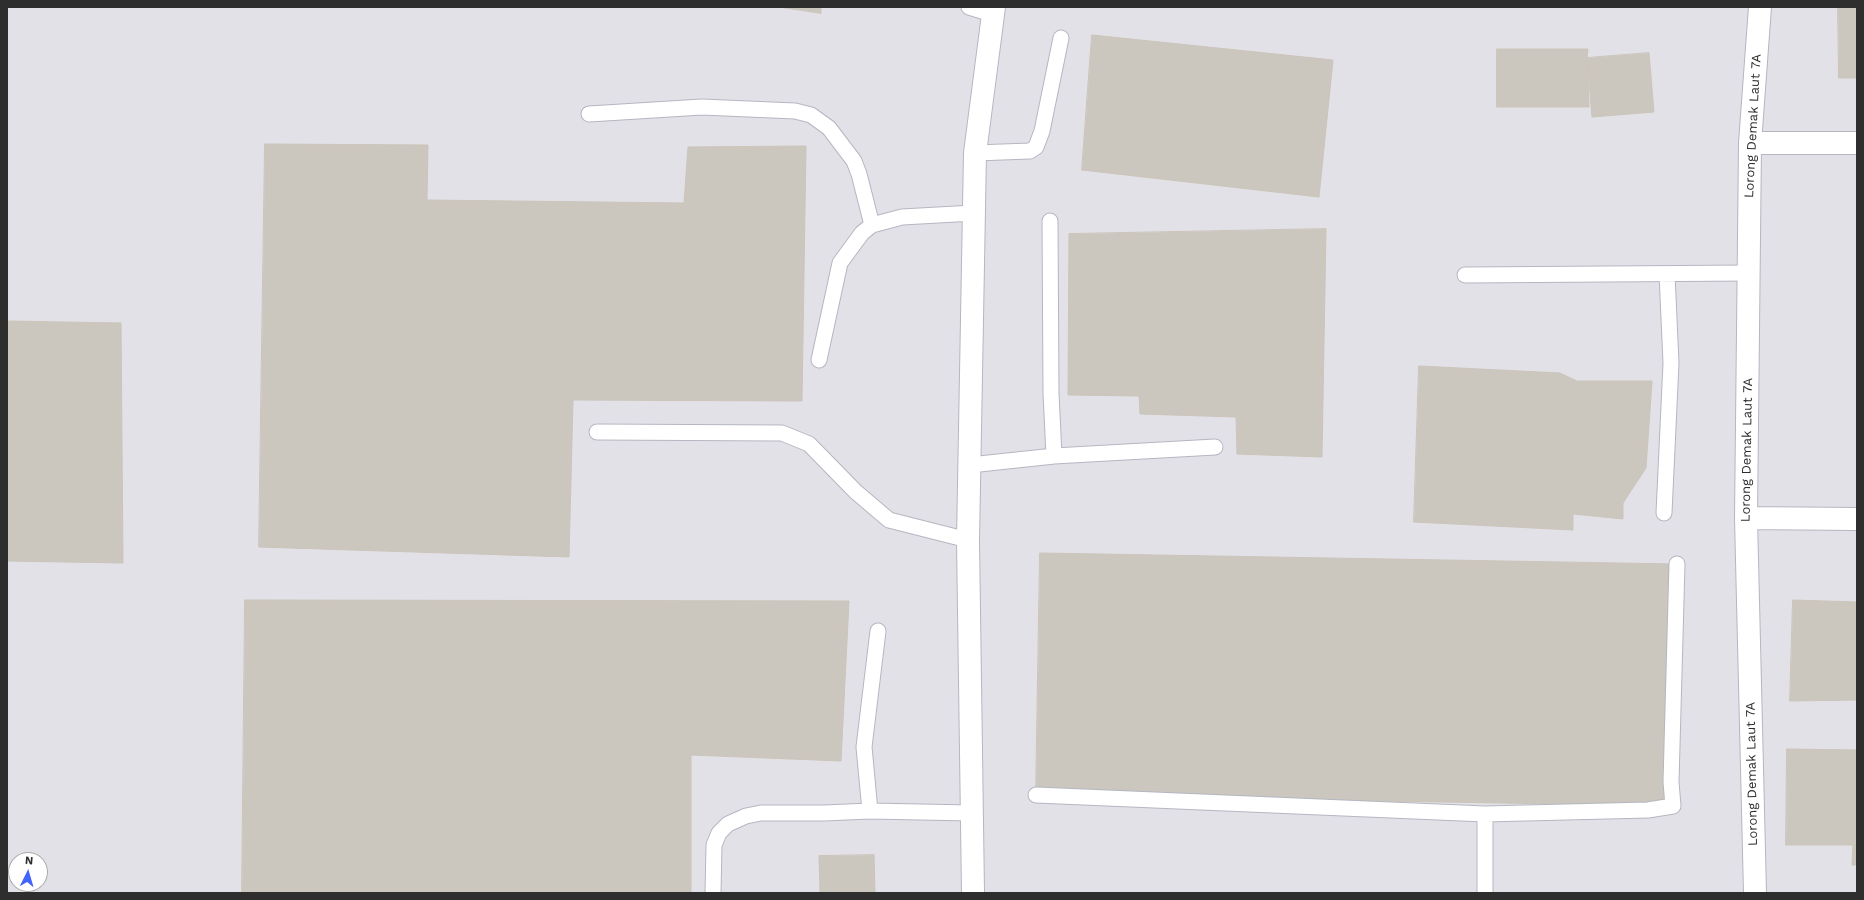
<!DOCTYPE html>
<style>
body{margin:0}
#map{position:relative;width:1864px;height:900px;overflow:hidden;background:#efe9e1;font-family:"Work Sans",sans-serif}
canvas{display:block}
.frame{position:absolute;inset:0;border:8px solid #2e2e2e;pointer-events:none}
.north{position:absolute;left:8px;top:852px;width:40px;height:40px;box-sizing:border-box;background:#fff;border:1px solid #ababab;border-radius:50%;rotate:5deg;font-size:11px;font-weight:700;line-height:16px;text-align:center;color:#2e2e2e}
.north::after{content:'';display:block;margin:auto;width:14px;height:18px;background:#4264fb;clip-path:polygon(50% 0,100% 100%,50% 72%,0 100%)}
</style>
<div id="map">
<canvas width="1864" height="900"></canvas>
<div class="frame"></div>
<div class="north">N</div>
</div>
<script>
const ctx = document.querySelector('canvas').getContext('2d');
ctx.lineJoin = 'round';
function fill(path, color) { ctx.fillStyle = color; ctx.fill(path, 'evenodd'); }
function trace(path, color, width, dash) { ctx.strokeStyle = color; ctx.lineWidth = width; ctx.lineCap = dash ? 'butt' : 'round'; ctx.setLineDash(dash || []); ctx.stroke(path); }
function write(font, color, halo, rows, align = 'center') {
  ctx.font = font + ' "Work Sans",sans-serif'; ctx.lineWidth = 3.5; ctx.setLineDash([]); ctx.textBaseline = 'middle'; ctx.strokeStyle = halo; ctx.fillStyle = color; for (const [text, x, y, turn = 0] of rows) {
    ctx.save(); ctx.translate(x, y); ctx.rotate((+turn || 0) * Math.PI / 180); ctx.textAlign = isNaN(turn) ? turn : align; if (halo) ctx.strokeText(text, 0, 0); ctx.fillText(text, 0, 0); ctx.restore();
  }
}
const industrial = new Path2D(`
 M7 7H1857V893H7ZM16 860H40V884H16Z`);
const building = new Path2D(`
 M779 7H821V13Z
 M1838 7H1857V78H1839Z
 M1092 35 1333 60 1319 197 1082 170Z
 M1497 49H1588L1587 58 1589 107H1497Z
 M1649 53 1654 112 1592 117 1587 58Z
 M265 144 428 145 427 200 684 203 688 147 806 146 802 401 573 400 569 557 259 547Z
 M1326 229 1322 457 1237 454 1236 417 1140 414 1139 396 1068 395 1069 234Z
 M7 321 121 323 123 563 7 561Z
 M1419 366 1560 373 1577 381H1652L1646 468 1623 503V519L1573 514V530L1414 522Z
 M1040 553 1677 564 1673 806 1036 795Z
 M245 600 849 601 841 761 691 755V893H242Z
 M1793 600 1857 602V700L1790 701Z
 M1787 749 1857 750V865H1852L1853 845H1786Z
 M874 855 875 893H820L819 856Z`);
const lane = new Path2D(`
 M969 7 992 14
 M589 114 702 107 795 111 811 115 829 128 854 161 859 174 872 225
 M975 153 1030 151 1036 147 1042 131 1061 38
 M1050 221 1051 393 1054 456
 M1465 275 1749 273
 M819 360 840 263 862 233 872 225 902 217 974 213
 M597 432 782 433 809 444 856 492 889 520 968 540
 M970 465 1054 456 1215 447
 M1664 513 1671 363 1667 274
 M1036 795 1485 814
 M870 811 864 747 878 631
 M713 893 714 845 719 833 728 824 746 816 761 813H824L870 811 971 813
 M1485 893V814L1648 810 1673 806 1671 782 1677 564`);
const street = new Path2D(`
 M1750 143H1857
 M1746 518 1857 519
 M973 893 968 540 975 153 994 7
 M1755 893 1746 518 1750 143 1760 7`);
const streetNames = [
 ["Lorong Demak Laut 7A",1753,126,-87],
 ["Lorong Demak Laut 7A",1747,450,-89],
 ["Lorong Demak Laut 7A",1752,774,-91]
];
fill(industrial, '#e3e1e8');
fill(building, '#cbc7bf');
trace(building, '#cbc5ba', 1);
trace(lane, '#b4b7c1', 17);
trace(street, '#b4b7c1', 24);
trace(lane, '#fff', 15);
trace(street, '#fff', 22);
write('13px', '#2e2e2e', '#fff', streetNames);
</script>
